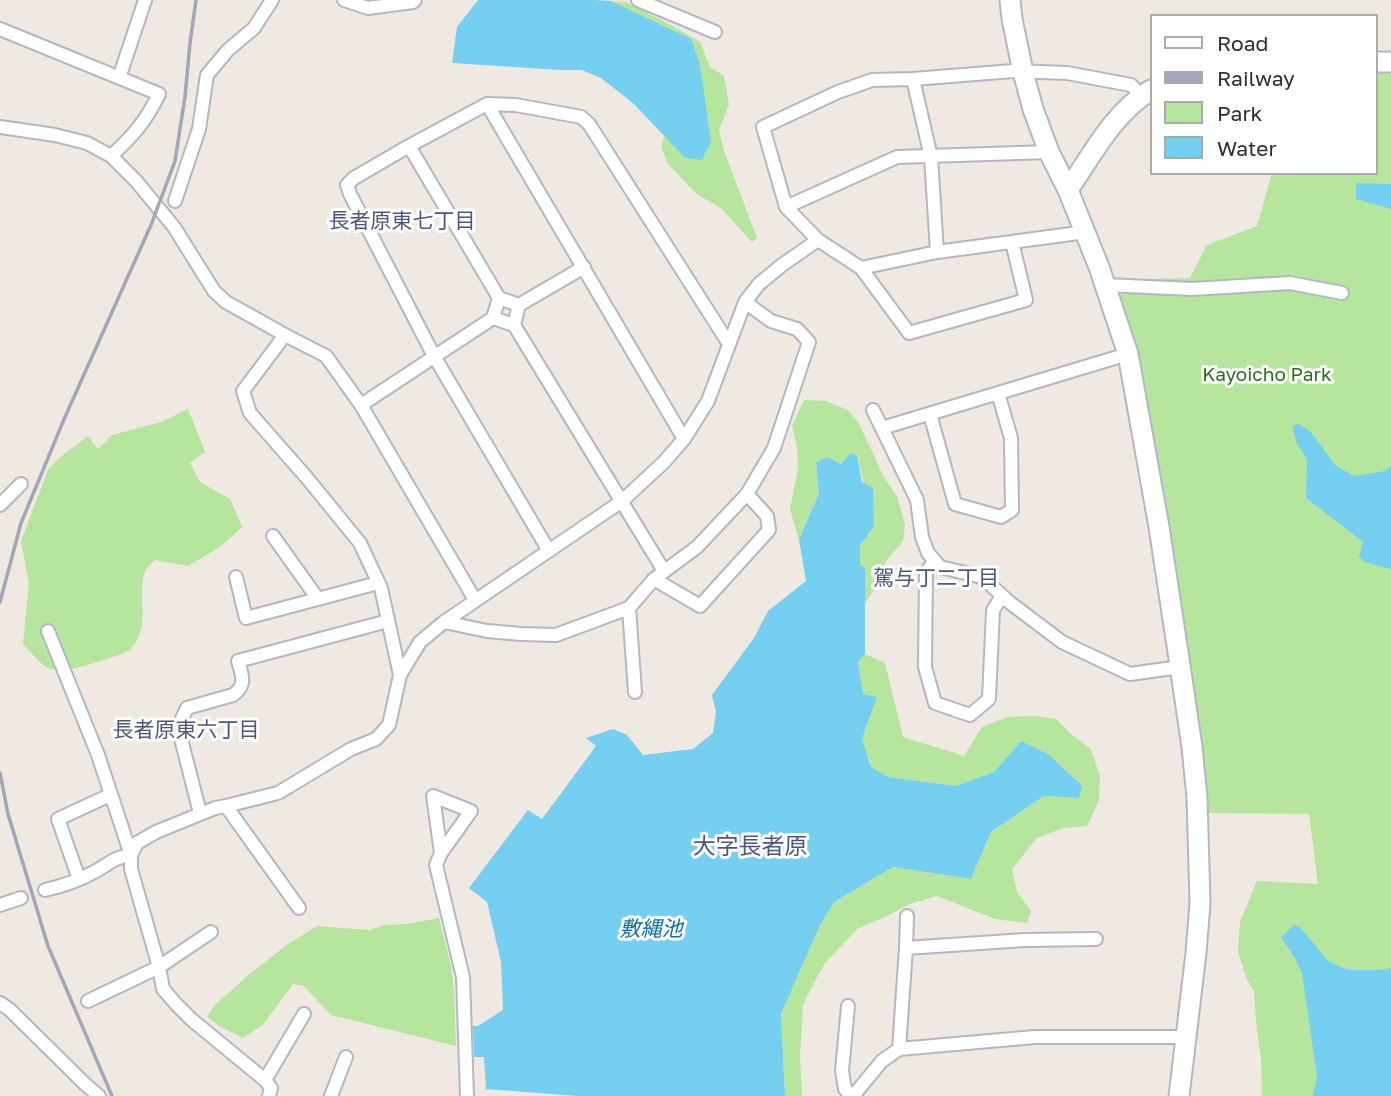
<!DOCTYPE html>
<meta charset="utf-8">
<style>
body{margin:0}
#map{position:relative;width:1391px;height:1096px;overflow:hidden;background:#efe9e1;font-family:"Golos Text",sans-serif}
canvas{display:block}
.legend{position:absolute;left:1150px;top:14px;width:228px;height:161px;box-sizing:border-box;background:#fff;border:2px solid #ababab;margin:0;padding:9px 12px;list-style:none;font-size:21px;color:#2e2e2e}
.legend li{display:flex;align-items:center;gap:14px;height:35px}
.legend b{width:35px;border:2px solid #ababab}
</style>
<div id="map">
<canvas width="1391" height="1096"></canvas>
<ul class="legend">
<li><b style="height:9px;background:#fff"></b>Road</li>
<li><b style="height:9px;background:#a3a6b8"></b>Railway</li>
<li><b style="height:19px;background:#b6e59e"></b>Park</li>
<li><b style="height:19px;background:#75cff0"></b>Water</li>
</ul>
</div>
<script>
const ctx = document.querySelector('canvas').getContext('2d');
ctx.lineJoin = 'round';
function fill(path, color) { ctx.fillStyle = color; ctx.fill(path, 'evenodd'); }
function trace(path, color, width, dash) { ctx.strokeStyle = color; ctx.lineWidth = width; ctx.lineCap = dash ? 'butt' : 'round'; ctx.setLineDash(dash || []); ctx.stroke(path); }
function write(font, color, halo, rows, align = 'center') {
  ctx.font = font + ' "Golos Text","Noto Sans JP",sans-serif'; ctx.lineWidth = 6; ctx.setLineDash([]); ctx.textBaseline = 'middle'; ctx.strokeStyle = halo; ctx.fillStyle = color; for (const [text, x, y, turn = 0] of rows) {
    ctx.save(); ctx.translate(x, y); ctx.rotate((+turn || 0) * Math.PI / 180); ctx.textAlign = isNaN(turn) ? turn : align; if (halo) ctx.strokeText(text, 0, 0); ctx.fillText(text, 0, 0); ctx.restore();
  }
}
const green = new Path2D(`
 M605 1 626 2 671 25 700 42 710 67 724 76 729 105 719 130 724 151 757 238 752 242 721 208 698 195 668 164 661 147 675 100Z
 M1375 73H1391V1096H1262L1261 1057 1257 1032 1254 992 1246 977 1238 951 1240 922 1257 881 1318 884 1309 814 1205 813 1190 659 1145 393 1117 280 1190 278 1207 245 1257 226 1272 173H1375Z
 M804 400 826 401 848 410 858 422 885 479 897 496 905 525 903 541 886 561 877 585 865 604V568L860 565V546L874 526 857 455 841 464 816 463 819 493 799 540 790 509 798 469 797 447 792 426Z
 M188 409 205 452 190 463 200 482 230 499 242 527 220 547 188 566 155 560C152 563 146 568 145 572 136 595 153 630 129 650 121 656 93 663 83 666 47 675 46 669 23 644L29 583 21 541 48 470 59 458 88 436 98 449 112 435 161 422Z
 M865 654 885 663 903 737 964 756 982 727 1008 717 1035 716 1056 719 1072 735 1090 748 1100 775 1099 800 1087 826 1063 828 1037 838 1012 869 1017 892 1031 911 1027 923 995 919 937 896 910 904 887 916 857 929 825 963 803 1004 800 1057 802 1096H785L781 1014 819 927 834 902 893 867 971 879 991 832 1044 796 1079 798 1021 741 994 772 956 786 888 777 871 767 862 739 877 697 863 694 858 662Z
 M439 918 451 965 454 990 456 1046 331 1015 304 986 293 984 263 1025 243 1038 219 1026 207 1016 215 1005 252 972 288 944 317 926 369 930 385 925 407 924Z`);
const water = new Path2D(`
 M478 0H594L611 1 691 39 700 65 711 142 702 160 685 158 634 104 601 78 582 70H560L452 63 457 27Z
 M1356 183 1391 184V209L1356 199Z
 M1299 424 1311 432 1335 465 1354 476 1385 471 1391 466V569L1365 562 1359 557 1363 542 1306 498 1307 459 1297 444 1292 426Z
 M851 453 857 455 862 482 873 488 874 526 860 546V565L865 568V654L858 662 863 694 877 697 862 739 871 767 888 777 956 786 994 772 1021 741 1048 754 1082 786 1079 798 1044 796 991 832 971 879 893 867 834 902 819 927 781 1014 785 1096H578L486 1089 484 1057H474L473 1026H478L503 1010 501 962 487 902 469 888 528 810 542 819 596 746 586 738 613 729 627 735 643 755 693 749 713 733 716 712 712 695 754 638 768 611 806 581 799 540 819 493 816 463 827 457 841 464Z
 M1294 925 1301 928 1328 961 1348 970H1382L1391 968V1096H1313L1317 1076 1302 973 1296 960 1281 937Z`);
const street = new Path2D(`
 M344 0 368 8 413 2 415 0
 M638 0 715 32
 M0 29 159 94C146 121 133 136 111 156
 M119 78 145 0
 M913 79 931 157 937 252
 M487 104 684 439
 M0 127 55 135 87 143 111 156 137 182 174 227 214 291 226 302 285 335 326 356 361 405 475 600
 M409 146 499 298
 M175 201 199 129 207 75 228 50 254 28 272 0
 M786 207 897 157 1049 152
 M1012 242 1026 300 909 333 861 268 818 240 786 207 763 127 838 92 872 80 913 79 1013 71 1067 73 1131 85 1142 96
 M861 268 937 252 1086 232
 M1106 285 1192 289 1290 283 1342 293
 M519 305 584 267
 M514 325 519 305 499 298 493 318 514 325 664 571
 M285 335 243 391 250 413 307 478 360 543 381 588 400 675
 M361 405 493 318
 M873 410 917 500 922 537 928 553 940 567 982 577 1009 602 1062 642 1130 674 1180 667
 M930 414 955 504 1001 517 1012 510 1011 438 998 393
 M882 428 1128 354
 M0 505 21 484
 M273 536 318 599
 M549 551 434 356 350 194 347 185 354 178 409 146 487 104 516 105 581 117 589 124 729 344
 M934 561 926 573 925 667 935 703 970 715 989 699 993 610 1002 596
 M236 577 246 618 378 583
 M654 579 700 606 769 530 767 516 747 494
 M629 608 635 692
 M444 622 487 631 521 634 556 635 629 608 654 579 697 547 747 494 774 448 809 342 797 329 771 321 745 302
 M48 631 98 755 131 855
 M226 806 299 908
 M200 813 178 727 187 708 233 695C247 685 242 675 238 661L388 621
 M441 853 433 796 471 811 441 853 436 865 463 977 467 1096
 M79 879 58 819 110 795
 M45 890C63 886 80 880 96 871 110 863 115 857 131 855
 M0 905 21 898
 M906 948 907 916
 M88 1001 159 967 211 932
 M0 1003 9 1009 85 1084 99 1096
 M848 1006 842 1071 845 1089 851 1096
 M899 1049 906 948 1025 940 1096 939
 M265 1080 304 1014
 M269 1096 271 1088 265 1080 192 1020 176 1004 163 989 159 967 131 869V855L137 843 156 832 215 808 226 806 278 793 351 749 376 739 389 725 400 675 420 642 444 622 622 501 664 462 684 439 708 401 745 302 759 284 782 265 818 240
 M331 1096 346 1057
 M853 1096 882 1061 899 1049 1035 1037H1187`);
const secondary = new Path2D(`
 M1010 0 1012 19 1023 72 1033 109 1049 152 1068 190 1099 267 1128 354 1159 527 1181 672 1192 747 1197 798 1200 903 1196 953 1179 1096
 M1375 62H1391
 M1068 190C1092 155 1114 112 1151 90`);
const rail = new Path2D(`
 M0 602 21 523 65 417 151 225 175 161 185 97 190 43 196 0
 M0 773 8 814 48 946 112 1096`);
const parkNames = [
 ["Kayoicho Park",1267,375]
];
const neighbourhoodNames = [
 ["長者原東七丁目",402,221],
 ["駕与丁二丁目",936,578],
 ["長者原東六丁目",186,730]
];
const waterNames = [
 ["敷縄池",651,929]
];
const quarterNames = [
 ["大字長者原",750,847]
];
fill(green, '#b6e59e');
fill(water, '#75cff0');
trace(street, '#b4b7c1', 16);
trace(secondary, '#b4b7c1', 23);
trace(street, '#fff', 12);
trace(secondary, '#fff', 19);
trace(rail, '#a3a6b8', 3.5);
write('19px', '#2c6e1b', '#fff', parkNames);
write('21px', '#4d5680', '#fff', neighbourhoodNames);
write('italic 21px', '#0d6fa3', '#fff', waterNames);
write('23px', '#4d5680', '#fff', quarterNames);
</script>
